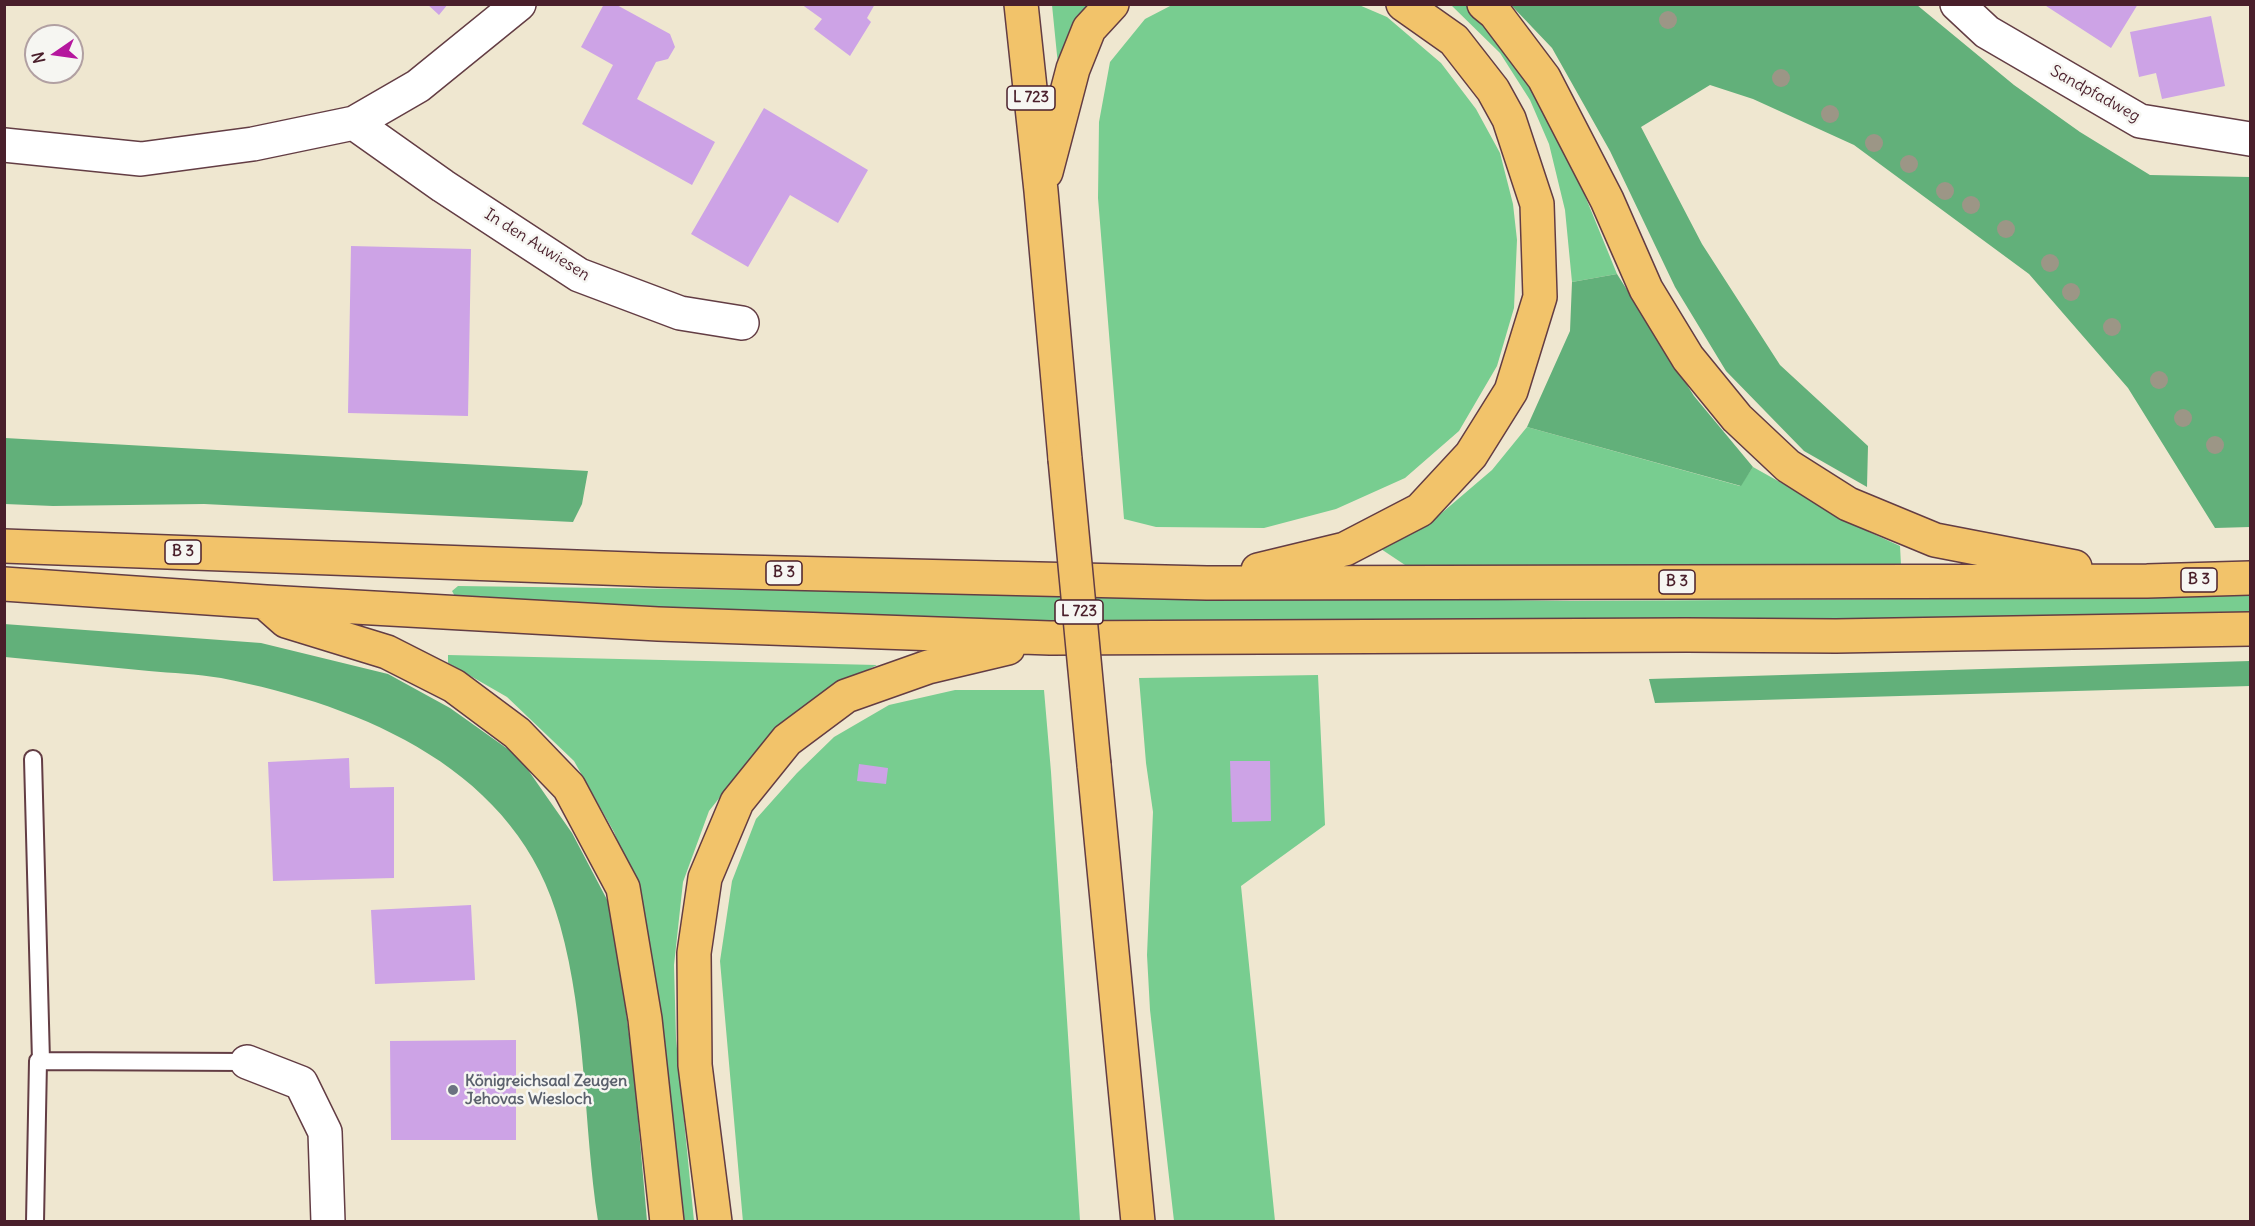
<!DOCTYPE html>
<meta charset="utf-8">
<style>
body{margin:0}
#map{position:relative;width:2255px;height:1226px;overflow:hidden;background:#efe7d0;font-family:Delius,sans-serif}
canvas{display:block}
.frame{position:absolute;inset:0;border:6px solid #4a1f2b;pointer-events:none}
.north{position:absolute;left:24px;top:24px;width:60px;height:60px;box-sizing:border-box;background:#f6f6f2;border:2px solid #b1a0a2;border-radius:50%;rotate:257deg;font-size:16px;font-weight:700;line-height:24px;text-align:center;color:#4a1f2b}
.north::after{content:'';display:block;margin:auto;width:21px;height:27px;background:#b5179e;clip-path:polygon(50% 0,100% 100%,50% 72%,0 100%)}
</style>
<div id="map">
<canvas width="2255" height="1226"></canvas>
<div class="frame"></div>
<div class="north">N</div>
</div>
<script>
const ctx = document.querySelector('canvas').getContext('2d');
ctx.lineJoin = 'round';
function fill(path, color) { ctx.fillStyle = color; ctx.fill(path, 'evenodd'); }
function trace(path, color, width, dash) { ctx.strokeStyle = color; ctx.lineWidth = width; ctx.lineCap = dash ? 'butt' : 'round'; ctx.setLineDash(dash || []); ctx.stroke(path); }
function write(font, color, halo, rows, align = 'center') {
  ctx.font = font + ' Delius,sans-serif'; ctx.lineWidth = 5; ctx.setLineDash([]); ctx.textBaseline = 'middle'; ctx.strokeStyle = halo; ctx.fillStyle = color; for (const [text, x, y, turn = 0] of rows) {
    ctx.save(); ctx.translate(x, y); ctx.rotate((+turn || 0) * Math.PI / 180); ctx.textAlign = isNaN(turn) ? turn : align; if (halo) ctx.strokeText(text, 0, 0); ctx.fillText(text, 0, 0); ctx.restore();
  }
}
const green = new Path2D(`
 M1052 5H1094L1060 85Z
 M1172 5H1359L1387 17 1441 63 1476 109 1500 153 1513 204 1517 240 1514 308 1497 366 1459 431 1405 478 1336 509 1264 528 1156 527 1124 519 1098 198 1099 122 1110 62 1145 19Z
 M1451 5H1466L1487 24 1540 92 1561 137 1617 274 1572 282 1565 210 1549 144 1530 100 1500 53Z
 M1527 427 1740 486 1753 467 1869 532 1900 546 1901 565H1405L1381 549 1430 523 1492 470Z
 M458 586 1571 601 1908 599 2250 592V615L1908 621 1025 620 457 600 452 591Z
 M448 655 877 665 822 693 761 745 709 811 683 882 674 965 676 1039 694 1221H684L658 993 642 905 614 832 574 761 507 697 448 663Z
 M1318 675 1325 825 1241 886 1275 1221H1174L1150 1010 1147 955 1153 812 1146 763 1139 678Z
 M955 690H1044L1051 772 1080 1221 743 1222 720 961 732 881 756 819 797 773 834 737 889 705Z`);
const forest = new Path2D(`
 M1511 5H1917L2014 85 2080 132 2150 175 2250 177V527L2215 528 2128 388 2029 274 1854 145 1753 99 1710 85 1641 127 1702 244 1780 365 1868 446 1867 487 1804 451 1726 371 1675 287 1610 151 1552 48Z
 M1617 274 1694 396 1753 467 1741 486 1527 427 1570 331 1572 282Z
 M5 438 588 471 582 504 573 522 204 504 53 506 5 504Z
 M4 624 261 643 388 674 450 708 519 757 572 833 613 911 634 1073 647 1221H598C583 1123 587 1022 560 925 519 770 364 706 221 678 197 674 172 673 149 671 101 666 53 662 5 657Z
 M2250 661V686L1655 703 1649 679Z`);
const building = new Path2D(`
 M427 4H448L439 15Z
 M604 4H615L670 34 675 47 668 59 656 62 637 99 715 142 692 185 582 124 613 65 581 47Z
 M801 4H875L867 18 871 22 850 56 814 29 822 19Z
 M2043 4H2138L2111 48Z
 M2211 16 2225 86 2162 99 2156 73 2139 77 2130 32Z
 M764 108 868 170 838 223 790 195 748 267 691 234Z
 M351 246 471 249 468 416 348 413Z
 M349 758 350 788 394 787V878L273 881 268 762Z
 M1230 761H1270L1271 821 1232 822Z
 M859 764 888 768 886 784 857 781Z
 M471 905 475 980 375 984 371 910Z
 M516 1040V1140H391L390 1041Z`);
const service = new Path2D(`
 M33 759 41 1061
 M35 1222 38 1061 247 1062`);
const minor = new Path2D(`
 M1957 4 1987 32 2140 121 2250 139
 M354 123 443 186 579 275 680 313 742 323
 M4 145 141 159 253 144 354 123 418 86 519 4
 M247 1062 301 1083 325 1132 328 1222`);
const primary = new Path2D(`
 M1021 4 1041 191 1065 459
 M1484 4 1495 13 1544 78 1607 200 1646 289 1688 358 1737 418 1788 466 1848 504 1935 540 2075 567
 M1046 172 1073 69 1089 29 1112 4
 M4 546 658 570 1207 583 2147 581 2250 578
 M1258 570 1345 549 1420 510 1471 455 1511 391 1540 297 1537 204 1509 119 1493 90 1454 40 1403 4
 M4 584 266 602 658 624 1050 638 1686 635 1836 636 2250 629
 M269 606 286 621 387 652 454 686 517 733 569 787 623 888 645 1019 667 1222
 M1094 765 1138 1222
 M715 1222 695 1065 694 953 705 878 737 802 787 740 846 696 928 667 1008 648`);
const primaryBridge = new Path2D(`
 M1065 459 1094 765`);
const trees = [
 [1668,20],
 [1781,78],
 [1830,114],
 [1874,143],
 [1909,164],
 [1945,191],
 [1971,205],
 [2006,229],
 [2050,263],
 [2071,292],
 [2112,327],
 [2159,380],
 [2183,418],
 [2215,445]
];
const markers = [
 [453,1090,6,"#6b7280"]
];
const shields = [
 [1031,98,48],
 [183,552,36],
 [784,573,36],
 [2199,580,36],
 [1677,582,36],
 [1079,612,48]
];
const shieldNames = [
 ["L 723",1031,98],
 ["B 3",183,552],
 ["B 3",784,573],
 ["B 3",2199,580],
 ["B 3",1677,582],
 ["L 723",1079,612]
];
const streetNames = [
 ["Sandpfadweg",2095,94,29],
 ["In den Auwiesen",537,245,32]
];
const worshipNames = [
 ["Königreichsaal Zeugen",465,1081],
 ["Jehovas Wiesloch",465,1099]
];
fill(green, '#78cd90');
fill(forest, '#62b07a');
fill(building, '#cda3e6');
trace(service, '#633d44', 20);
trace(minor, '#633d44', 36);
trace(primary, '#633d44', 36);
trace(service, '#fff', 16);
trace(minor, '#fff', 33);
trace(primary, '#f2c36a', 33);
trace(primaryBridge, '#633d44', 36, []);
trace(primaryBridge, '#f2c36a', 33);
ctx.fillStyle = '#9c9686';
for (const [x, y] of trees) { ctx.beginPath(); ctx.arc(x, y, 9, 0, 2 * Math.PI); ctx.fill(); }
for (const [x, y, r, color] of markers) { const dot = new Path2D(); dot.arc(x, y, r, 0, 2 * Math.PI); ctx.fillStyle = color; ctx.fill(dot); trace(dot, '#f6f6f2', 2); }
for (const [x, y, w] of shields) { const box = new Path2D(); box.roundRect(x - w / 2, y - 12, w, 24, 4.5); ctx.fillStyle = '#f6f6f2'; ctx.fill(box); trace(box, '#4a1f2b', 1.5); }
write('bold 15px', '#4a1f2b', null, shieldNames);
write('16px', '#4a1f2b', '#f6f6f2', streetNames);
write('bold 16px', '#5b616d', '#f6f6f2', worshipNames, 'left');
</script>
